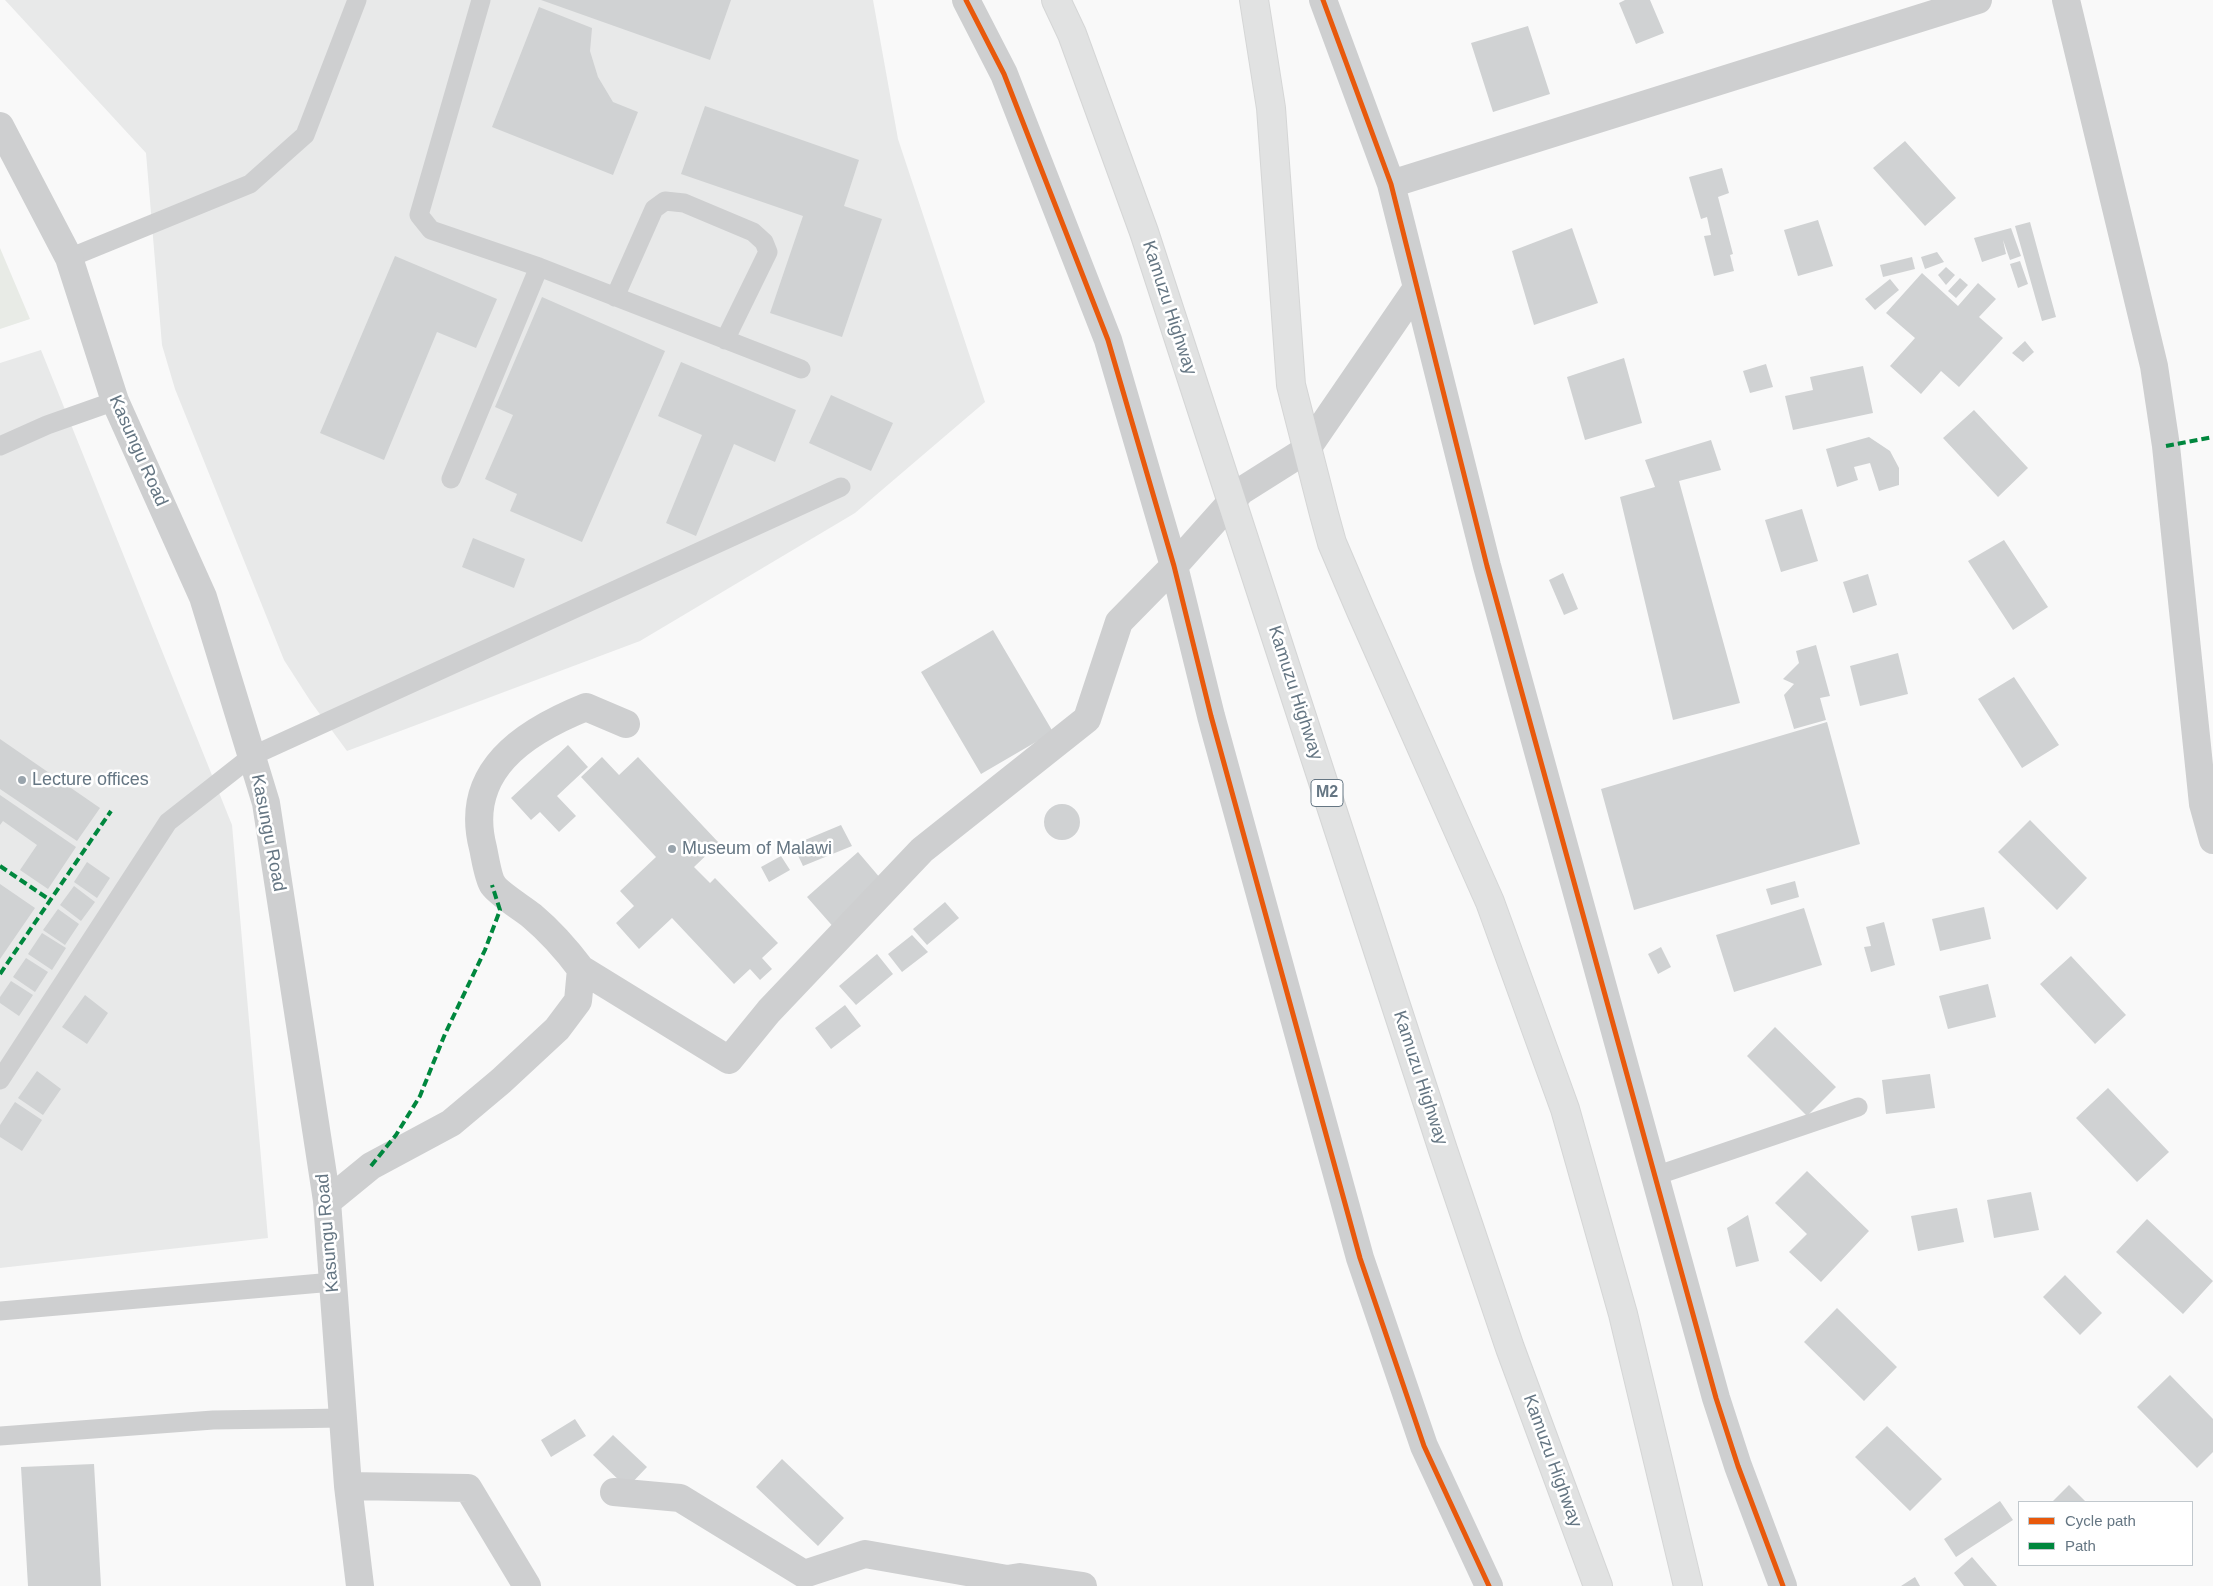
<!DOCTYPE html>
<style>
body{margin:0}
#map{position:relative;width:2213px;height:1586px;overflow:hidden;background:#f9f9f9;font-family:Helvetica,sans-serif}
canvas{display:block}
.legend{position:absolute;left:2018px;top:1501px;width:175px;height:65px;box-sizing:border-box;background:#fff;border:1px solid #c1c8cd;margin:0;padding:6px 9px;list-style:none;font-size:15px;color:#657683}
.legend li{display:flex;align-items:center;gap:10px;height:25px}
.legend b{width:25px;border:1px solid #c1c8cd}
</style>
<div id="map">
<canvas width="2213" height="1586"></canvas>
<ul class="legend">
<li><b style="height:6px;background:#e8590c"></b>Cycle path</li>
<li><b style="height:6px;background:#00873e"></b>Path</li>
</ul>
</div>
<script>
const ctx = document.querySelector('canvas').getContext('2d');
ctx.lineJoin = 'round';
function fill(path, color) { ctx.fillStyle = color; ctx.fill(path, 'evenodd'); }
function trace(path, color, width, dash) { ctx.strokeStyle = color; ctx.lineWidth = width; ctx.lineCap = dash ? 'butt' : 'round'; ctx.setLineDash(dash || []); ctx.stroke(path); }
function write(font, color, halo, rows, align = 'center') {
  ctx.font = font + ' Helvetica,sans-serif'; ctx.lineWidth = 5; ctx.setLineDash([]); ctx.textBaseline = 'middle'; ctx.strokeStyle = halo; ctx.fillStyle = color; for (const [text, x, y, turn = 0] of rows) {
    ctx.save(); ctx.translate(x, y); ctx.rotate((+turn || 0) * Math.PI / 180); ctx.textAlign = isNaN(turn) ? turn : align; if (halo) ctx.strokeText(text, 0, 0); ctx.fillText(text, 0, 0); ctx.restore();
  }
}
const built = new Path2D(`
 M5 0H873L898 139 985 402 855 513 640 641 347 751 311 702 284 660 175 389 162 345 146 153Z
 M41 350 232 825 268 1238 0 1268V363Z`);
const green = new Path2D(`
 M0 248 30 319 0 329Z`);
const building = new Path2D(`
 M541 0H731L710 60Z
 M1625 0H1650L1664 33 1636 44 1619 3Z
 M539 7 592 28 590 51 598 77 613 102 638 112 613 175 492 127Z
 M1528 26 1550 94 1493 112 1471 43Z
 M705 106 859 160 844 206 882 219 842 337 770 313 803 216 681 174Z
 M1905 141 1956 198 1925 226 1873 168Z
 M1722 168 1729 193 1718 197 1733 254 1730 255 1734 271 1714 276 1704 236 1711 235 1707 217 1701 219 1689 177Z
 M1818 220 1833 266 1798 276 1784 230Z
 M2030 222 2056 317 2042 321 2015 226Z
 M1572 228 1598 303 1534 325 1512 251Z
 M2011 228 2021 256 2010 260 2003 240 2006 254 1982 262 1974 238Z
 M1937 252 1944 262 1925 269 1921 257Z
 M395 256 497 299 476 348 437 332 384 460 320 433Z
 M1912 257 1915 269 1883 277 1880 265Z
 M2020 261 2028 284 2018 288 2010 264Z
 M1946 267 1955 275 1946 285 1938 275Z
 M1922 273 1958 306 1978 283 1996 299 1979 317 2003 338 1959 387 1941 371 1921 394 1890 366 1915 338 1886 313Z
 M1960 278 1968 285 1956 298 1948 291Z
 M1890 279 1899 290 1875 310 1865 299Z
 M542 297 665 351 582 542 510 511 517 494 485 479 513 415 495 407Z
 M2025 341 2034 352 2023 362 2012 353Z
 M1624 358 1642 423 1585 440 1567 377Z
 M681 362 796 410 775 462 734 444 696 536 666 523 702 435 658 416Z
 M1766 364 1773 387 1750 393 1743 371Z
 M1863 366 1873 413 1793 430 1785 396 1813 390 1810 377Z
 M831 395 893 423 871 471 809 443Z
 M1974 410 2028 468 1998 497 1943 438Z
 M1869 437 1890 451 1899 468V485L1879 491 1870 463 1854 467 1858 480 1837 487 1826 449Z
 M1711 440 1721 470 1679 481 1740 703 1673 720 1620 497 1655 487 1645 460Z
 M1802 509 1818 561 1781 572 1765 520Z
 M473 538 525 559 514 588 462 567Z
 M2004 540 2048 607 2013 630 1968 561Z
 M1563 573 1578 609 1564 615 1549 580Z
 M1868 574 1877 605 1853 613 1843 582Z
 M993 630 1053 732 981 774 921 672Z
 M1816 645 1830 696 1820 698 1826 720 1794 729 1784 695 1794 684 1783 679 1799 663 1796 651Z
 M1898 653 1908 694 1860 706 1850 666Z
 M2014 677 2059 745 2022 768 1978 699Z
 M1827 722 1860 844 1634 910 1601 789Z
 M0 739 100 808 77 841 0 789Z
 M568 745 588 767 557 796 576 816 559 832 540 812 531 820 511 798Z
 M602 757 619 775 638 757 719 843 694 867 710 883 715 878 778 943 762 958 772 969 760 980 750 969 734 984 672 918 639 949 616 923 634 906 620 891 656 857 581 777Z
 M0 795 76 847 48 889 20 870 37 845 3 821 0 825Z
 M1044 822a18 18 0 1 1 36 0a18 18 0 1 1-36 0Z
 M2030 820 2087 878 2057 910 1998 852Z
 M841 825 852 846 803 866 793 845Z
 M858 852 887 886 836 930 807 897Z
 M781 856 790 870 769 882 761 867Z
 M87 862 110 878 97 898 74 882Z
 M1795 881 1799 897 1771 905 1766 889Z
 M0 884 35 908 0 959Z
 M74 886 95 902 81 921 60 905Z
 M945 902 959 918 927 945 913 929Z
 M1984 907 1991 939 1940 951 1932 919Z
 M1804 908 1822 965 1734 992 1716 935Z
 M58 909 79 924 65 945 43 930Z
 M1884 922 1895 965 1871 972 1864 947 1871 946 1866 927Z
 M42 933 66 948 52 970 28 954Z
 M912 935 928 952 902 972 888 954Z
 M1661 947 1671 967 1658 974 1648 954Z
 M877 954 893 974 856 1005 839 986Z
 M2071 956 2126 1015 2095 1044 2040 984Z
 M26 958 48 972 35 992 13 977Z
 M11 981 33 995 19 1016 0 1003V997Z
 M1988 984 1996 1017 1948 1029 1939 996Z
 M85 995 108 1013 87 1044 62 1027Z
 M845 1005 861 1026 831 1049 815 1028Z
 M1775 1027 1836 1087 1807 1116 1747 1056Z
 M37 1071 61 1089 43 1115 18 1098Z
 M1930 1074 1935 1108 1886 1114 1882 1080Z
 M2108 1088 2169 1152 2137 1182 2076 1118Z
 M15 1102 42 1120 22 1151 0 1137V1125Z
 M1807 1171 1869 1231 1821 1282 1789 1252 1807 1234 1775 1203Z
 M2031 1192 2039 1230 1994 1238 1987 1200Z
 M1957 1208 1964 1242 1918 1251 1911 1216Z
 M1748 1215 1759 1261 1736 1267 1727 1228Z
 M2147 1219 2213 1281 2183 1314 2116 1252Z
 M2065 1275 2102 1313 2080 1335 2043 1297Z
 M1837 1308 1897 1367 1864 1401 1804 1342Z
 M2170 1375 2213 1419V1452L2197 1468 2137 1407Z
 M575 1419 586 1436 551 1457 541 1440Z
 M1887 1426 1942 1479 1910 1511 1855 1457Z
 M613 1435 647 1467 627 1488 593 1455Z
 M782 1459 844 1518 818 1546 756 1487Z
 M94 1464 101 1586H28L21 1467Z
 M2069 1485 2086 1502H2052Z
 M2000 1501 2013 1520 1956 1557 1944 1539Z
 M1972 1557 1997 1586H1964L1954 1573Z
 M1915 1577 1920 1586H1901Z`);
const service = new Path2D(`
 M481 0 419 215 431 230 539 267 801 369
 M69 258 250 184 305 135 357 0
 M615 297 654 209 665 201 684 203 753 232 764 242 768 252 725 340
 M0 446 47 425 115 401
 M451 479 539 267
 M0 1080 168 822 252 756 841 487
 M1655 1176 1858 1107
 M0 1311 333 1282
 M0 1436 213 1420 343 1418`);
const minor = new Path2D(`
 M966 0 1004 74 1108 340 1174 566 1211 716 1360 1258 1424 1446 1489 1586
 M1323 0 1391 184 1487 566 1716 1398 1738 1466 1783 1586
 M2066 0 2154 366 2166 446 2203 804 2213 840
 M0 126 69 258 115 401 203 597 266 803 327 1201 348 1486 360 1586
 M1391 184 1978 0
 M581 969 729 1060 769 1011 922 850 1087 719 1119 622 1174 566 1241 491 1306 450 1417 288
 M327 1202 371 1166 451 1123 501 1081 557 1029 578 1001 581 969C566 949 551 932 532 916 522 908 499 894 493 885 488 878 485 857 483 848 463 771 524 732 586 707L626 724
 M348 1486 468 1488 527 1586
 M614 1492 680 1498 804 1574 865 1554 1007 1579
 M995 1586 1007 1579 1020 1577 1083 1586`);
const trunk = new Path2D(`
 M1056 0 1072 34 1144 232 1443 1150 1510 1348 1598 1586
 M1254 0 1271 108 1291 385 1324 514 1332 543 1361 611 1490 902 1565 1109 1623 1314 1688 1586`);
const quiet = new Path2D(`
 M2166 446 2213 437
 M0 866 50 900
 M0 974 111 811
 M371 1166 396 1135 420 1096 445 1034 485 950 500 910 492 885`);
const cycleway = new Path2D(`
 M966 0 1004 74 1108 340 1174 566 1211 716 1360 1258 1424 1446 1489 1586
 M1323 0 1391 184 1487 566 1716 1398 1738 1466 1783 1586`);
const markers = [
 [22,780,5,"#99a4ac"],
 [672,849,5,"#99a4ac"]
];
const shields = [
 [1327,793,32]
];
const shieldNames = [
 ["M2",1327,793]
];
const streetNames = [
 ["Kamuzu Highway",1169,308,72],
 ["Kasungu Road",138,451,66],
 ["Kamuzu Highway",1295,693,72],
 ["Kasungu Road",268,833,79],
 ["Kamuzu Highway",1420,1078,72],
 ["Kasungu Road",328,1233,-95],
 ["Kamuzu Highway",1552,1461,70]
];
const poiNames = [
 ["Lecture offices",32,780],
 ["Museum of Malawi",682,849]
];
fill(built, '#e8e9e9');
fill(green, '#e8ebe6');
fill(building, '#d0d2d3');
trace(trunk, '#d5d6d6', 30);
trace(service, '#cecfd0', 19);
trace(minor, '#cecfd0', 28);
trace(trunk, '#e1e2e2', 28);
trace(quiet, '#00873e', 4, [8, 4]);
trace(cycleway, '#e8590c', 5);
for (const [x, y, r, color] of markers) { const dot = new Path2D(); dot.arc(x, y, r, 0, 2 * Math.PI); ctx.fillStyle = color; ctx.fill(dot); trace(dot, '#fff', 2); }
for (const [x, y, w] of shields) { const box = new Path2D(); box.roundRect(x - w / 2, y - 13.5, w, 27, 4); ctx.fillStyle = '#fff'; ctx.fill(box); trace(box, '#657683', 1); }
write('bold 16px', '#657683', null, shieldNames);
write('18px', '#657683', '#fff', streetNames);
write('18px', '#657683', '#fff', poiNames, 'left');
</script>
